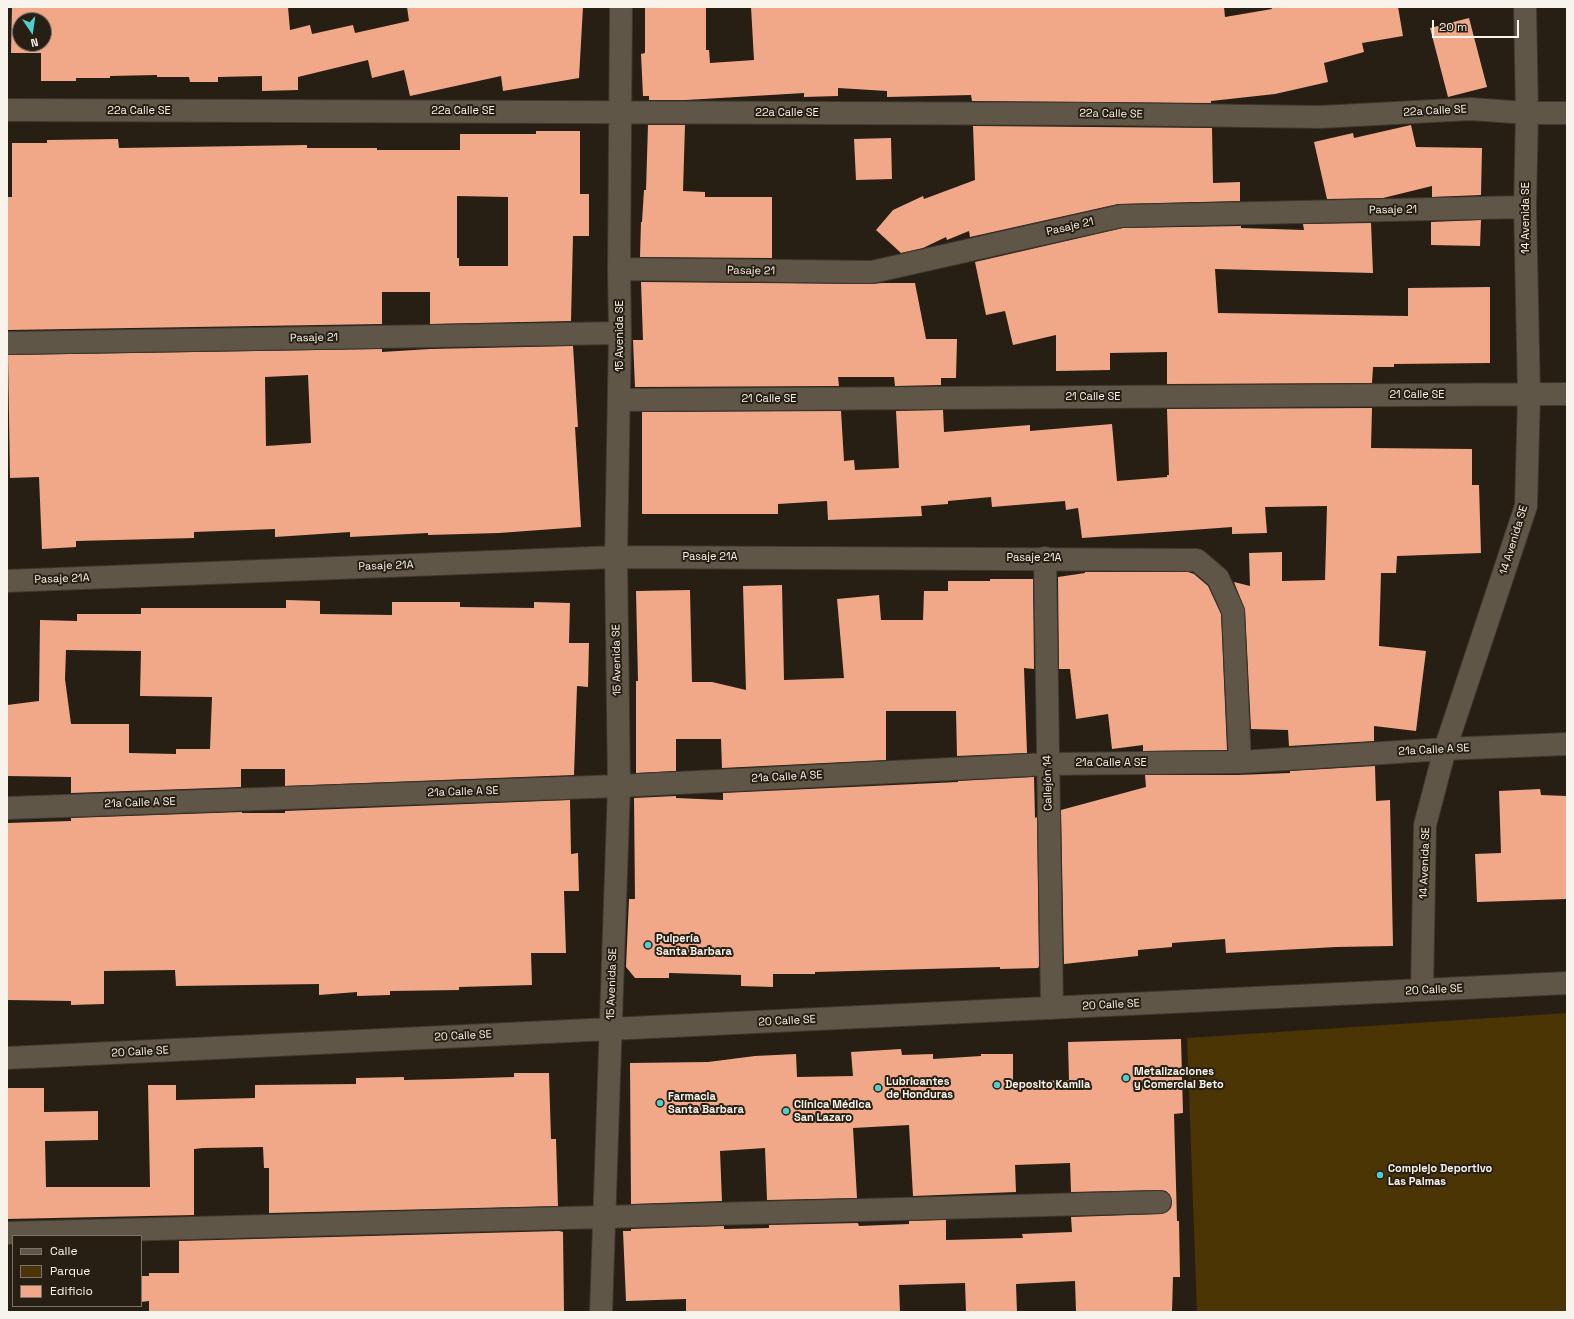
<!DOCTYPE html>
<meta charset="utf-8">
<style>
body{margin:0}
#map{position:relative;width:1574px;height:1319px;overflow:hidden;background:#271f13;font-family:"Space Grotesk",sans-serif}
canvas{display:block}
.frame{position:absolute;inset:0;border:8px solid #f8f3eb;pointer-events:none}
.legend{position:absolute;left:12px;top:1235px;width:130px;height:72px;box-sizing:border-box;background:#271f13;border:1px solid #7b7469;margin:0;padding:5px 7px;list-style:none;font-size:12px;color:#f8f3eb}
.legend li{display:flex;align-items:center;gap:8px;height:20px}
.legend b{width:20px;border:1px solid #7b7469}
.north{position:absolute;left:12px;top:12px;width:40px;height:40px;box-sizing:border-box;background:#271f13;border:1px solid #7b7469;border-radius:50%;rotate:167deg;font-size:11px;font-weight:700;line-height:16px;text-align:center;color:#f8f3eb}
.north::after{content:'';display:block;margin:auto;width:14px;height:18px;background:#52cdce;clip-path:polygon(50% 0,100% 100%,50% 72%,0 100%)}
.scale{position:absolute;left:1432px;top:20px;width:87px;height:18px;box-sizing:border-box;border:2px solid #f8f3eb;border-top:0;padding-left:5px;font-size:12px;line-height:14px;white-space:nowrap;color:#f8f3eb;-webkit-text-stroke:3px #271f13;paint-order:stroke}
</style>
<div id="map">
<canvas width="1574" height="1319"></canvas>
<div class="frame"></div>
<ul class="legend">
<li><b style="height:5px;background:#5f5648"></b>Calle</li>
<li><b style="height:11px;background:#4c3505"></b>Parque</li>
<li><b style="height:11px;background:#f1a889"></b>Edificio</li>
</ul>
<div class="north">N</div>
<div class="scale">20 m</div>
</div>
<script>
const ctx = document.querySelector('canvas').getContext('2d');
ctx.lineJoin = 'round';
function fill(path, color) { ctx.fillStyle = color; ctx.fill(path, 'evenodd'); }
function trace(path, color, width, dash) { ctx.strokeStyle = color; ctx.lineWidth = width; ctx.lineCap = dash ? 'butt' : 'round'; ctx.setLineDash(dash || []); ctx.stroke(path); }
function write(font, color, halo, rows, align = 'center') {
  ctx.font = font + ' "Space Grotesk",sans-serif'; ctx.lineWidth = 4; ctx.setLineDash([]); ctx.textBaseline = 'middle'; ctx.strokeStyle = halo; ctx.fillStyle = color; for (const [text, x, y, turn = 0] of rows) {
    ctx.save(); ctx.translate(x, y); ctx.rotate((+turn || 0) * Math.PI / 180); ctx.textAlign = isNaN(turn) ? turn : align; if (halo) ctx.strokeText(text, 0, 0); ctx.fillText(text, 0, 0); ctx.restore();
  }
}
const green = new Path2D(`
 M1567 1013V1312H1197L1187 1038Z`);
const building = new Path2D(`
 M12 7H288L290 30 310 25 312 34 353 25 355 33 409 21 407 7H583L579 78 503 91 501 76 410 96 404 70 372 78 368 60 298 77V90L262 91V76L218 77V82H190L189 77H157V75L110 76V78H76V81H41V53H11ZM20 20H44V44H20Z
 M645 7H706V50H709L710 63 754 60 751 7H1224L1225 17 1272 9 1271 7H1398L1403 36 1362 43 1364 52 1324 63 1328 82 1275 94 1211 101V103L972 101 971 95 887 97V91L838 88V96L804 97V93L686 100H649V96H643L641 54 645 53Z
 M1469 18 1487 87 1448 97 1430 28Z
 M648 125H685L683 191 705 192V197H772V258L640 257 641 222H642L644 190H646Z
 M1411 125 1416 147 1482 148 1481 195 1432 197V186L1383 198 1327 199 1314 142 1353 133 1354 138Z
 M973 126 1212 128 1213 183 1240 182V201L1118 204 970 237 969 231 947 240 946 237 923 248 901 253 876 230 893 210 923 196 924 199 975 180Z
 M536 131H580V194H589V236H573L571 321 430 324V292H382V324L7 330V197H12V143H47V140L118 139 119 148 307 145V148H377V150H460V134H536ZM457 196 508 197V266H459V258H457Z
 M891 138 892 179 856 180 854 139Z
 M1481 220 1480 246 1431 245V222Z
 M1371 223 1373 273 1215 269 1218 313 1408 316V288L1490 287V363L1394 364V367H1373L1372 383 1167 384V352L1110 353V370L1056 371V335L1013 345 1005 311 986 315 975 262 1123 228 1241 226V228L1304 230 1303 224Z
 M641 282 872 284 882 283H915L926 339H957L956 378H941V385L895 386 894 377H838L839 386 635 387 633 340H643Z
 M573 346 578 427H575L581 527 499 533 428 535V533L350 537V532L275 537V529L194 532V538L76 541V547L42 549 39 477 10 478 8 355 382 349V352L430 349ZM308 375 311 443 266 446 265 377Z
 M1372 408 1371 448 1472 449V485H1479L1481 553 1397 556 1396 573H1381L1379 646 1426 651 1416 731 1374 726V741L1289 746 1288 730 1251 729 1245 610 1234 582 1250 586 1249 553 1282 552V581L1325 580 1327 506 1265 507 1267 533 1232 534V527L1082 538 1078 508 1066 510 1065 501 992 507 991 497 948 501V504L921 506 922 516 828 520 827 501 778 504V514H642V412L841 411 844 461 854 460 855 470 899 468 896 411 943 410 944 432 1030 425V431L1112 424 1117 481 1167 477V475H1169L1167 409Z
 M1085 572H1188L1194 574 1208 586 1221 614 1227 750 1143 751V745L1112 749 1108 714 1076 719 1070 669H1059L1058 577 1085 573Z
 M990 579H1033L1034 669 1024 668 1027 753 957 756 956 711H886V760L722 768 721 739H676V771L636 773V681H638L636 591 690 590 692 682H712L746 690 743 586 782 585 784 680 844 678 837 599 879 595 881 620H923L924 591H948V581H990Z
 M286 600 320 601V614L392 615V602H460V607L534 608V602L570 603 569 643H589L588 687 577 686 574 775 285 786V769H241V787L71 793V777L7 776V705L39 701 40 620 77 621V614H141V608H286ZM66 650 141 651 140 696 212 697 210 749H176V754L129 753V724H71L65 679Z
 M1375 766 1376 801 1390 800 1393 946 1336 947 1226 953 1225 939 1172 943V947L1138 950V956L1064 964 1061 810 1146 787 1145 775H1238L1290 773V771Z
 M1034 777 1035 818 1037 817 1039 966 1038 968 1000 969V967L815 972V974H773V987L741 986V975L669 973V978H635L626 967 629 899H635L634 798 676 796V798L723 800V793L958 782V781Z
 M1540 789 1541 795 1567 796V899L1477 902 1475 854 1501 853 1499 791Z
 M570 800 571 854 578 853 579 891H564L566 953H531L532 985 459 987V990L390 991V995L357 996V992L319 995V984L176 986 175 970 104 971V1004L71 1005V1001L7 1000V823L71 821V818L242 812V813H285V811Z
 M1181 1039 1183 1113 1174 1114 1177 1221H1179L1180 1277H1173L1172 1312H1076L1075 1281 1016 1284 1017 1312H966L965 1283 899 1285 900 1312H686V1299L626 1301 623 1231H631V1229L724 1226V1229L769 1228V1225L858 1223 859 1226 909 1224V1221L946 1220V1240L1023 1238 1022 1234 1072 1232 1071 1217 1161 1214 1167 1212 1171 1208 1172 1202 1170 1195 1166 1191 1160 1190 1071 1192 1070 1163 1015 1165 1016 1192 913 1196 909 1125 853 1128 857 1198 767 1200 765 1148 720 1151 722 1201 631 1204 630 1063 708 1062 755 1056 796 1054 797 1077 853 1076 851 1052 901 1049 902 1055 933 1054V1059L981 1056V1054H1013V1082L1069 1080 1068 1042Z
 M514 1073H549L551 1139H556L558 1206 269 1213V1168H264L263 1147 203 1148 194 1149V1215L7 1219V1088H44V1112L98 1111V1140L45 1141 46 1187H150L148 1085H176V1100L255 1098V1085L356 1084V1078L404 1077V1080L448 1079 514 1077Z
 M559 1231 563 1232 564 1312H149V1301L141 1302V1276H149V1273H179V1241Z`);
const minor = new Path2D(`
 M7 110 1106 114 1320 117 1471 109 1527 113H1567
 M619 269 872 272 1121 216 1525 207
 M7 343 620 333
 M620 400 1567 394
 M1045 558 1052 1008
 M7 581 616 557 1197 560 1218 578 1233 611 1240 762
 M7 808 619 786 1048 764 1240 762 1445 749 1567 744
 M1422 990 1425 825 1445 749 1526 506 1529 395 1525 207 1527 113 1525 7
 M7 1058 1567 983
 M7 1233 1160 1202
 M601 1312 619 786 616 557 620 333 619 269 621 7`);
const markers = [
 [648,945,4,"#52cdce"],
 [1126,1078,4,"#52cdce"],
 [997,1085,4,"#52cdce"],
 [878,1088,4,"#52cdce"],
 [660,1103,4,"#52cdce"],
 [786,1111,4,"#52cdce"],
 [1380,1175,4,"#52cdce"]
];
const streetNames = [
 ["22a Calle SE",139,111],
 ["22a Calle SE",463,111],
 ["22a Calle SE",1435,111,-3],
 ["22a Calle SE",787,113],
 ["22a Calle SE",1111,114,1],
 ["Pasaje 21",1393,210,-1],
 ["14 Avenida SE",1526,218,-90],
 ["Pasaje 21",1070,227,-13],
 ["Pasaje 21",751,271,1],
 ["15 Avenida SE",620,336,-90],
 ["Pasaje 21",314,338,-1],
 ["21 Calle SE",1417,395],
 ["21 Calle SE",1093,397],
 ["21 Calle SE",769,399],
 ["14 Avenida SE",1514,540,-73],
 ["Pasaje 21A",710,557],
 ["Pasaje 21A",1034,558],
 ["Pasaje 21A",386,566,-2],
 ["Pasaje 21A",62,579,-2],
 ["15 Avenida SE",617,660,-91],
 ["21a Calle A SE",1434,750,-3],
 ["21a Calle A SE",1111,763],
 ["21a Calle A SE",787,777,-3],
 ["Callejón 14",1048,783,-91],
 ["21a Calle A SE",463,792,-2],
 ["21a Calle A SE",140,803,-2],
 ["14 Avenida SE",1425,863,-88],
 ["15 Avenida SE",612,984,-88],
 ["20 Calle SE",1434,990,-3],
 ["20 Calle SE",1111,1005,-3],
 ["20 Calle SE",787,1021,-3],
 ["20 Calle SE",463,1036,-3],
 ["20 Calle SE",140,1052,-3]
];
const poiNames = [
 ["Pulpería",656,939],
 ["Santa Barbara",656,952],
 ["Metalizaciones",1134,1072],
 ["y Comercial Beto",1134,1085],
 ["Lubricantes",886,1082],
 ["de Honduras",886,1095],
 ["Deposito Kamila",1005,1085],
 ["Farmacia",668,1097],
 ["Santa Barbara",668,1110],
 ["Clínica Médica",794,1105],
 ["San Lazaro",794,1118],
 ["Complejo Deportivo",1388,1169],
 ["Las Palmas",1388,1182]
];
fill(green, '#4c3505');
fill(building, '#f1a889');
trace(minor, '#3e3830', 24);
trace(minor, '#5f5648', 22);
for (const [x, y, r, color] of markers) { const dot = new Path2D(); dot.arc(x, y, r, 0, 2 * Math.PI); ctx.fillStyle = color; ctx.fill(dot); trace(dot, '#271f13', 1.5); }
write('11px', '#f8f3eb', '#271f13', streetNames);
write('bold 11px', '#f8f3eb', '#271f13', poiNames, 'left');
</script>
